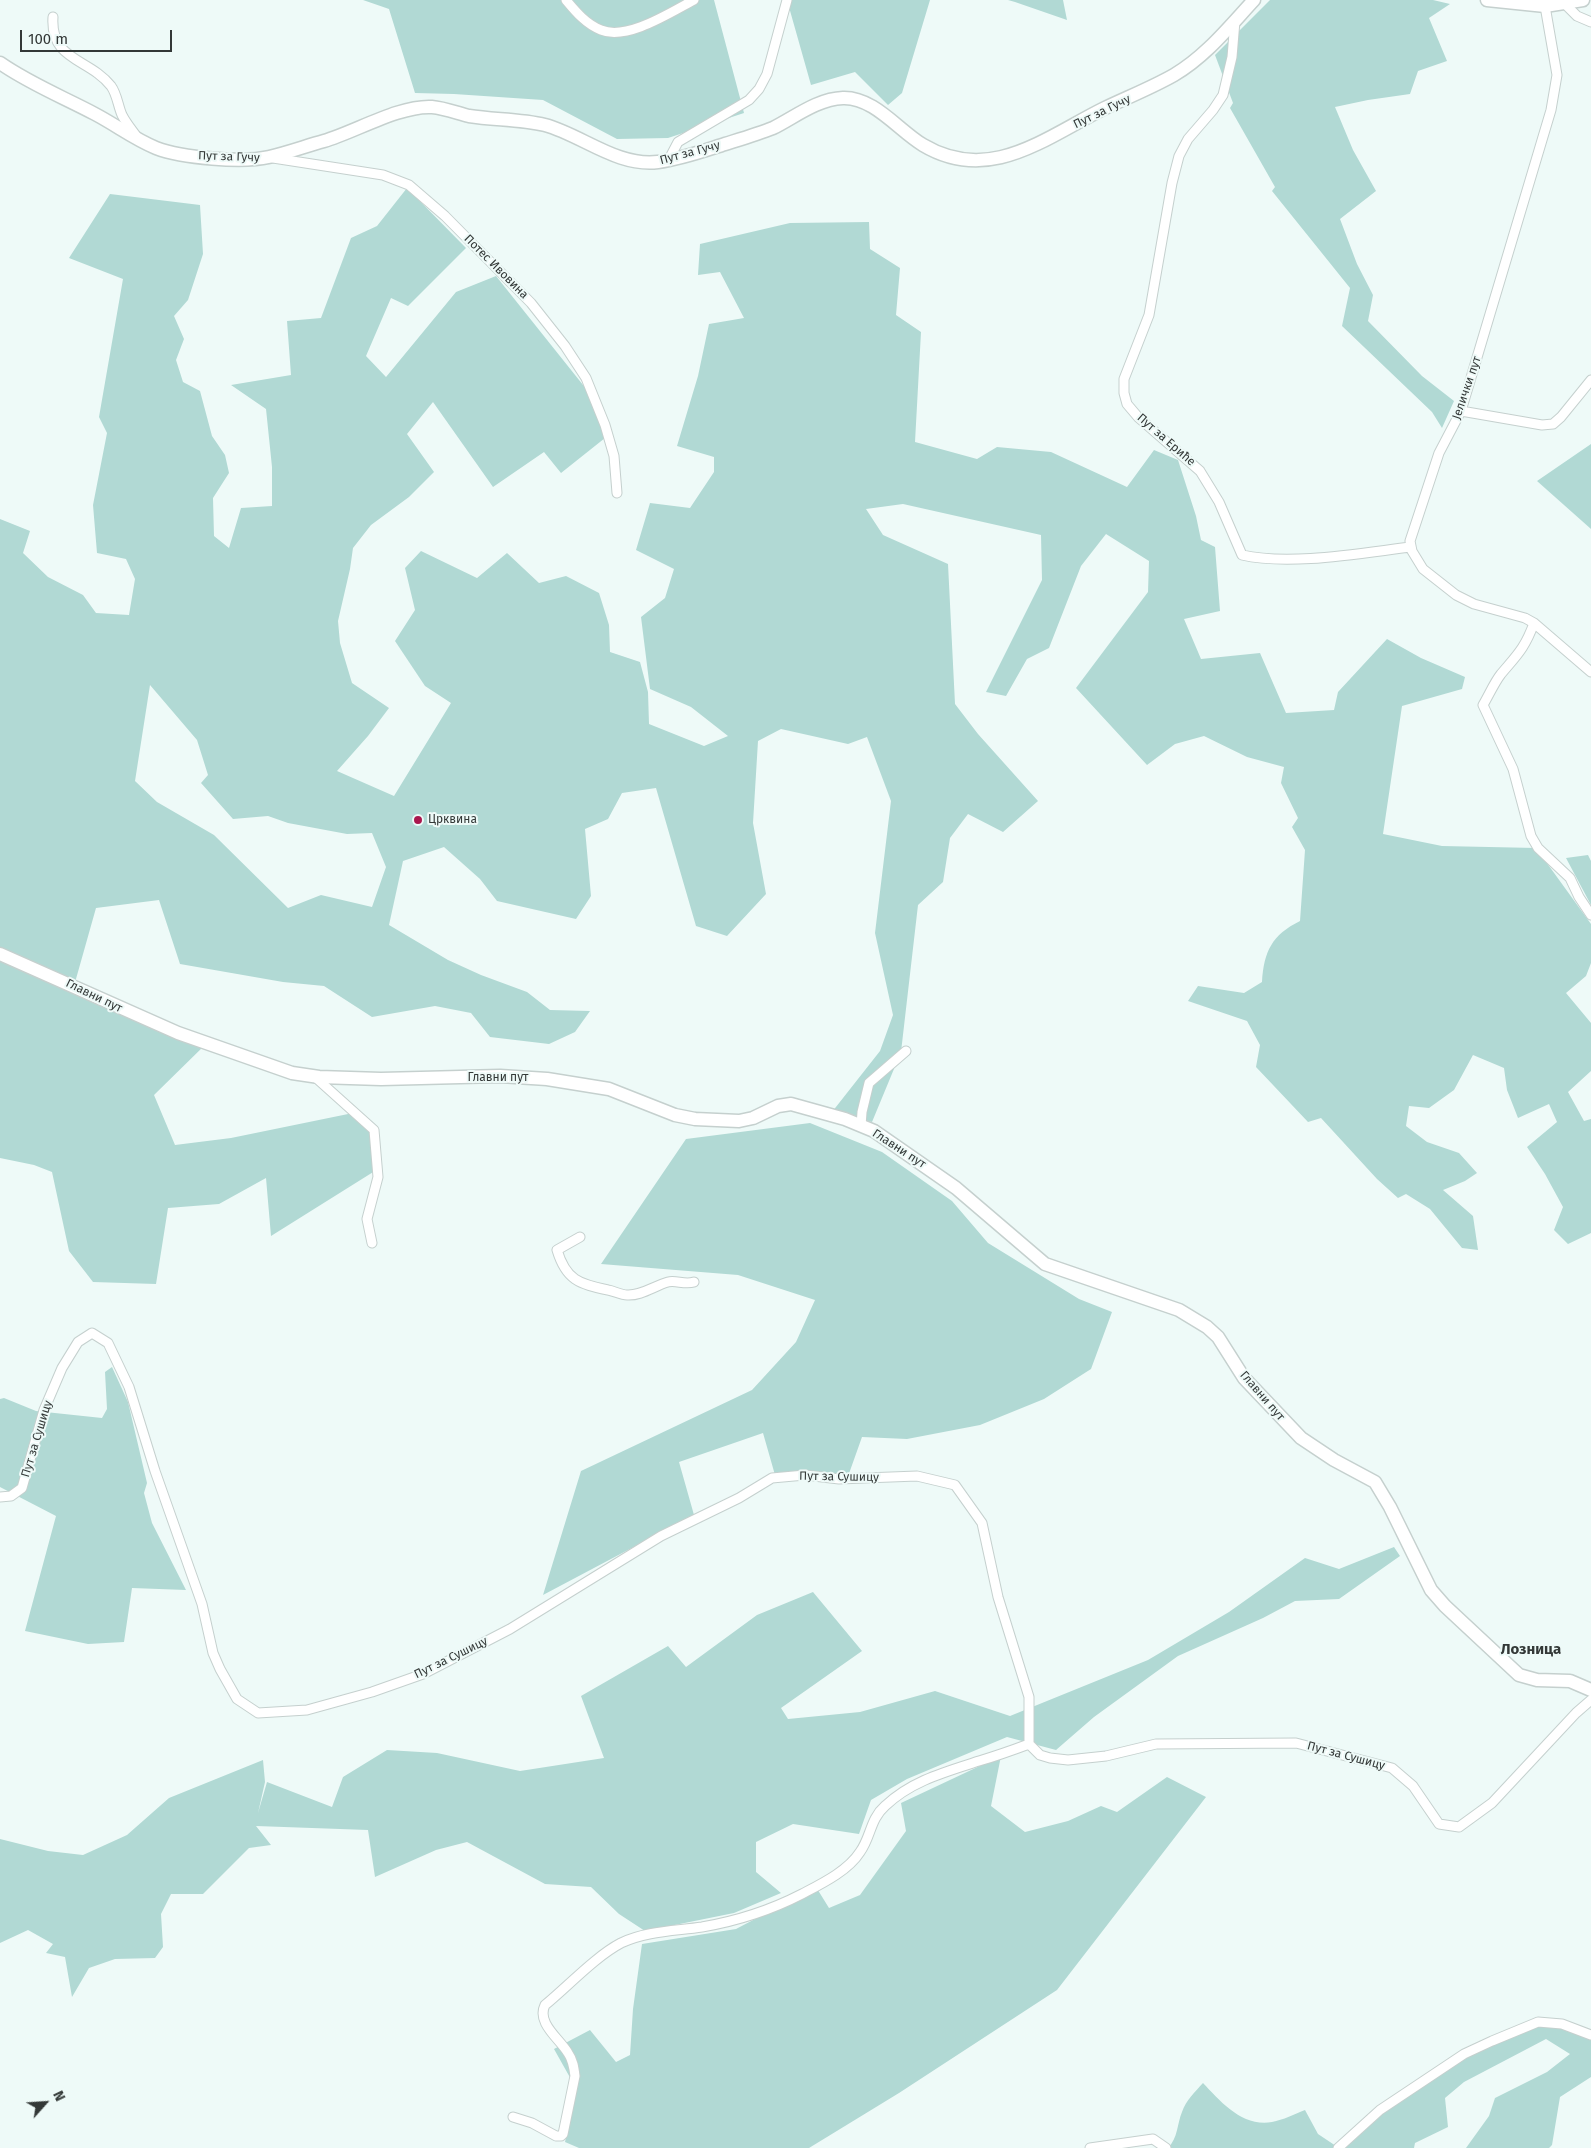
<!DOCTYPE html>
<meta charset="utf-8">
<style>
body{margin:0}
#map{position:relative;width:1591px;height:2148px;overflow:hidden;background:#eefaf8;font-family:"Fira Sans",sans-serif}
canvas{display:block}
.north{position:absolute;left:20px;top:2078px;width:50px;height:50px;-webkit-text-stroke:4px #eefaf8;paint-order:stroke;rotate:64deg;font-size:14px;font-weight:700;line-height:20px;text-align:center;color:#333837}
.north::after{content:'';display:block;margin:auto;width:18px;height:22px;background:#333837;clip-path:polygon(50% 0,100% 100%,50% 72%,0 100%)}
.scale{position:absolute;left:20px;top:30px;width:152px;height:22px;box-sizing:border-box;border:2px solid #333837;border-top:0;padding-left:6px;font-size:15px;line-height:18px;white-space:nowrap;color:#333837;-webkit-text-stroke:4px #eefaf8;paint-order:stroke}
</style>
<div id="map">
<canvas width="1591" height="2148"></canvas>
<div class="north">N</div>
<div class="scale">100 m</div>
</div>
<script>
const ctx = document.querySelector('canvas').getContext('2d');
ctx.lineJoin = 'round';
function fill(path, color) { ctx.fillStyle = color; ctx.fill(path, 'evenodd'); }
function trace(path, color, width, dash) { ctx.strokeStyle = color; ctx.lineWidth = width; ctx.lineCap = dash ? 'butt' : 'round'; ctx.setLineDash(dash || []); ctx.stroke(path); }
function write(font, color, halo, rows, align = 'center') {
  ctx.font = font + ' "Fira Sans",sans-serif'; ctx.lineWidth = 4; ctx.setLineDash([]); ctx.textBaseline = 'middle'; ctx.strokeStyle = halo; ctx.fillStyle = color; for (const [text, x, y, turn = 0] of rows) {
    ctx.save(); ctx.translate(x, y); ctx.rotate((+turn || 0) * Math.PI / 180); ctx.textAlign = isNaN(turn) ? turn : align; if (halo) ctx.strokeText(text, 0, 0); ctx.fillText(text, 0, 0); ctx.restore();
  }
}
const green = new Path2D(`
 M363 0H714L744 113 668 138 617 139 543 100 454 94 415 93 389 9Z
 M787 0H930L902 93 888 105 855 72 811 85Z
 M1008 0H1063L1067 20 1015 2Z
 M1270 0H1433L1450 4 1429 18 1447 61 1418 71 1410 94 1368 100 1335 107 1353 150 1376 191 1340 219 1357 264 1373 295 1368 321 1422 376 1454 401 1442 428 1432 412 1342 326 1350 288 1272 191 1275 187 1230 108 1233 103 1215 55Z
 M407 188 466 248 408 306 391 298 366 356 386 377 456 292 496 276 587 390 605 438 561 473 544 452 493 487 433 402 407 434 434 472 409 497 371 525 353 548 350 569 338 621 340 643 352 683 389 708 368 736 337 771 394 796 451 703 425 686 395 641 415 610 405 568 421 551 477 578 507 553 539 583 566 576 599 593 609 625 610 652 640 662 648 692 649 724 704 746 728 736 691 707 650 689 641 617 665 598 674 569 636 550 650 503 690 508 714 472V457L677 446 698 376 709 324 744 318 720 272 698 275 700 244 790 223 869 222 870 249 900 268 896 315 921 332 915 442 977 459 997 447 1051 452 1127 487 1154 450 1178 460 1196 516 1201 540 1215 547 1220 611 1184 619 1201 659 1260 653 1286 713 1334 710 1338 692 1387 639 1421 658 1465 677 1462 689 1402 706 1383 834 1442 846 1536 848 1591 924V963L1586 976 1566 993 1591 1023V1071L1568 1092 1584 1121 1591 1119V1233L1568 1244 1554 1230 1563 1207 1545 1174 1527 1147 1557 1122 1549 1104 1518 1118 1507 1090 1504 1068 1473 1055 1454 1090 1429 1108 1409 1106 1406 1126 1427 1142 1459 1153 1477 1173 1465 1181 1443 1190 1473 1216 1478 1250 1462 1248 1430 1209 1406 1194 1398 1198 1377 1179 1321 1118 1308 1122 1256 1067 1260 1045 1247 1021 1188 1001 1198 986 1244 993 1262 982C1264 951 1272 935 1300 921L1305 850 1292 827 1298 818 1281 783 1284 767 1247 757 1204 736 1175 744 1147 765 1076 688 1148 592 1149 561 1106 534 1081 566 1049 648 1027 659 1006 696 986 692 1042 580 1041 535 903 504 866 509 883 535 948 564 955 704 978 734 1038 801 1003 832 968 814 950 838 943 882 918 905 901 1052 872 1122 832 1112 880 1051 893 1015 875 933 891 801 867 737 848 744 781 729 758 741 753 823 766 894 727 936 696 926 656 788 622 793 608 819 585 829 591 896 576 919 497 901 480 879 444 847 403 861 389 925 448 960 481 975 527 992 550 1010 590 1011 575 1032 549 1044 490 1037 471 1013 435 1006 372 1017 324 986 283 982 180 964 159 900 96 908 74 986 206 1044 154 1095 175 1145 231 1138 353 1113 374 1130 378 1169 271 1236 266 1178 219 1204 168 1208 156 1284 93 1282 69 1251 52 1172 34 1165 0 1158V519L30 531 23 553 48 577 83 595 96 613 129 615 135 579 126 559 97 553 93 505 107 433 99 417 123 279 69 258 110 194 200 205 203 254 188 300 174 316 184 339 176 360 183 382 200 391 212 436 225 455 229 473 213 498 214 536 229 548 241 508 272 506V467L266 409 231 385 291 375 287 321 321 318 351 238 377 226ZM150 685 197 740 208 775 201 783 233 819 268 816 288 823 347 834 372 833 386 867 372 907 321 895 288 908 214 835 157 802 135 781Z
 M1591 444V529L1537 481Z
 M1588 855 1591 861V905L1566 858Z
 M810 1123 882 1152 952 1201 988 1243 1079 1299 1112 1312 1091 1369 1044 1399 980 1425 907 1439 862 1437 846 1482 775 1475 763 1433 679 1462 694 1515 543 1595 581 1471 752 1390 796 1342 815 1300 738 1275 601 1264 686 1139Z
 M112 1367 128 1402 147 1483 144 1493 152 1523 186 1590 132 1588 124 1642 88 1644 25 1631 56 1516 0 1487V1399L4 1398 36 1411 102 1418 107 1409 105 1372Z
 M1394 1547 1400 1556 1339 1599 1295 1601 1263 1618 1178 1656 1094 1717 1056 1750 1007 1737 907 1779 871 1800 859 1834 793 1824 756 1842V1872L781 1893 734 1913 645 1931 619 1914 591 1887 545 1884 467 1842 436 1850 375 1877 368 1830 256 1826 271 1845 249 1848 203 1894H171L161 1914 163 1947 155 1958 115 1959 89 1968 72 1997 65 1957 46 1953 53 1944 28 1930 0 1943V1839L48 1851 83 1855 127 1835 169 1798 263 1760 265 1782 258 1813 267 1782 332 1807 343 1777 387 1750 437 1753 520 1771 604 1758 581 1696 668 1646 686 1667 757 1615 813 1592 862 1651 781 1708 788 1719 860 1712 935 1691 1010 1716 1148 1660 1229 1612 1305 1558 1339 1569Z
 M1001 1756 991 1806 1025 1832 1068 1821 1101 1806 1117 1812 1167 1777 1206 1797 1057 1990 899 2093 809 2148H579L565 2142 577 2090 554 2049 590 2030 616 2062 630 2055 633 2009 642 1944 736 1929 816 1887 829 1908 860 1895 906 1831 901 1803Z
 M1538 2022 1591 2035V2077L1560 2097 1552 2145 1549 2148H1466L1489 2116 1495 2098 1547 2072 1570 2054 1546 2039 1464 2082 1445 2098 1448 2127 1415 2143 1414 2148H1168C1178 2138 1177 2124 1182 2112 1186 2100 1195 2092 1203 2083 1221 2102 1242 2127 1272 2122 1283 2120 1295 2114 1305 2110L1318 2134 1339 2148 1438 2070Z`);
const street = new Path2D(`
 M566 0C576 12 586 24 601 30 627 41 671 12 694 0
 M1564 3 1577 16 1591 22
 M1545 6 1557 75 1551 110 1461 411 1439 453 1410 541 1412 551 1423 569 1456 595 1474 604 1525 618 1534 623 1591 672
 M53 17C50 61 89 58 111 86 117 94 118 106 122 115 126 123 132 130 137 137
 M1235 21 1232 57 1223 95 1213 110 1188 139 1179 156 1172 183 1149 315 1124 379V393L1127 404 1138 417 1200 471 1219 502 1242 555C1290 566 1361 553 1411 547
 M273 158 383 175 409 185 445 216 531 303 565 346 586 378 605 425 614 456 617 493
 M668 161 678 142 749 100 759 89 767 74 787 0
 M1461 411 1542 425 1553 424 1561 417 1591 380
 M1534 623C1525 648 1517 655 1501 674 1494 683 1489 695 1483 705L1513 769 1531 836 1538 848 1570 878 1579 897 1591 915
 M315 1077 374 1130 378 1177 367 1219 372 1243
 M861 1126 862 1112 869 1083 906 1051
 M580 1237 557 1250C566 1280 579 1284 608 1290 614 1291 621 1295 627 1295 641 1296 654 1286 668 1282 676 1280 685 1285 694 1282
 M0 1497 11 1496 22 1488 44 1410 62 1368 78 1342 92 1333 108 1343 129 1387 155 1471 202 1604 213 1653 220 1669 237 1699 258 1713 307 1710 372 1692 423 1674 510 1629 661 1536 739 1498 772 1478 805 1475 839 1479 917 1476 955 1485 982 1523 998 1597 1029 1697V1744L1040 1755 1050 1758 1068 1760 1106 1756 1156 1744 1296 1743 1392 1768 1413 1786 1439 1824 1459 1827 1492 1803 1576 1713 1591 1700
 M513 2117 532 2123 556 2136H561L563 2134 575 2076C574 2068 573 2060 568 2053 560 2039 536 2023 545 2005 567 1987 596 1956 621 1943 646 1931 675 1931 702 1927 737 1921 771 1910 802 1894 821 1884 848 1871 860 1852 871 1837 870 1819 885 1806 911 1781 945 1772 979 1761 996 1756 1013 1750 1029 1744
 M1090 2148 1153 2139 1166 2148
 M1338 2148 1380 2110 1464 2054 1492 2041 1538 2022 1562 2024 1591 2035`);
const secondary = new Path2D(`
 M1487 0 1545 6 1583 0
 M0 63C30 84 63 97 95 114 116 125 134 139 156 148 182 158 242 163 269 157 287 153 306 146 324 141 355 132 400 105 432 107 444 108 457 113 469 116 494 120 520 119 545 125 582 135 617 167 658 162 681 159 703 151 725 144 741 139 758 134 773 128 795 117 817 99 843 98 874 97 898 130 923 145 990 185 1046 137 1105 108 1128 97 1151 88 1174 75 1206 56 1229 27 1254 0
 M0 954 178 1033 292 1073 319 1077 381 1079 500 1076 547 1079 609 1089 675 1115 695 1119 739 1121 753 1118 778 1106 791 1104 845 1119 874 1131 956 1188 1045 1264 1179 1310 1207 1327 1218 1337 1244 1378 1301 1438 1334 1460 1375 1482 1390 1507 1431 1590 1445 1606 1519 1675 1537 1680 1570 1681 1591 1690`);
const markers = [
 [418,820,5,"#aa184e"]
];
const streetNames = [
 ["Пут за Гучу",1102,112,-26],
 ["Пут за Гучу",690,153,-15],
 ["Пут за Гучу",229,157,2],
 ["Потес Ивовина",496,267,45],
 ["Јелички пут",1467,388,-71],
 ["Пут за Ериће",1166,440,41],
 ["Главни пут",94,996,26],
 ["Главни пут",498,1078],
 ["Главни пут",899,1149,33],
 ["Главни пут",1262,1396,49],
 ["Пут за Сушицу",37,1439,-73],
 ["Пут за Сушицу",839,1477,1],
 ["Пут за Сушицу",451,1658,-26],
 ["Пут за Сушицу",1346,1756,15]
];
const poiNames = [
 ["Црквина",428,820]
];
const quarterNames = [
 ["Лозница",1531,1650]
];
fill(green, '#b1d9d4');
trace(street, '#c5d0ce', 11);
trace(secondary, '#c5d0ce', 15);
trace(street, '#fff', 9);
trace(secondary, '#fff', 12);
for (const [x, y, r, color] of markers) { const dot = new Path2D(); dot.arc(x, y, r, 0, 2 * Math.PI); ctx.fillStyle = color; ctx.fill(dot); trace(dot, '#eefaf8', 2); }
write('12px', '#333837', '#eefaf8', streetNames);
write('12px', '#333837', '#eefaf8', poiNames, 'left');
write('bold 15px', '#333837', '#eefaf8', quarterNames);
</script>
